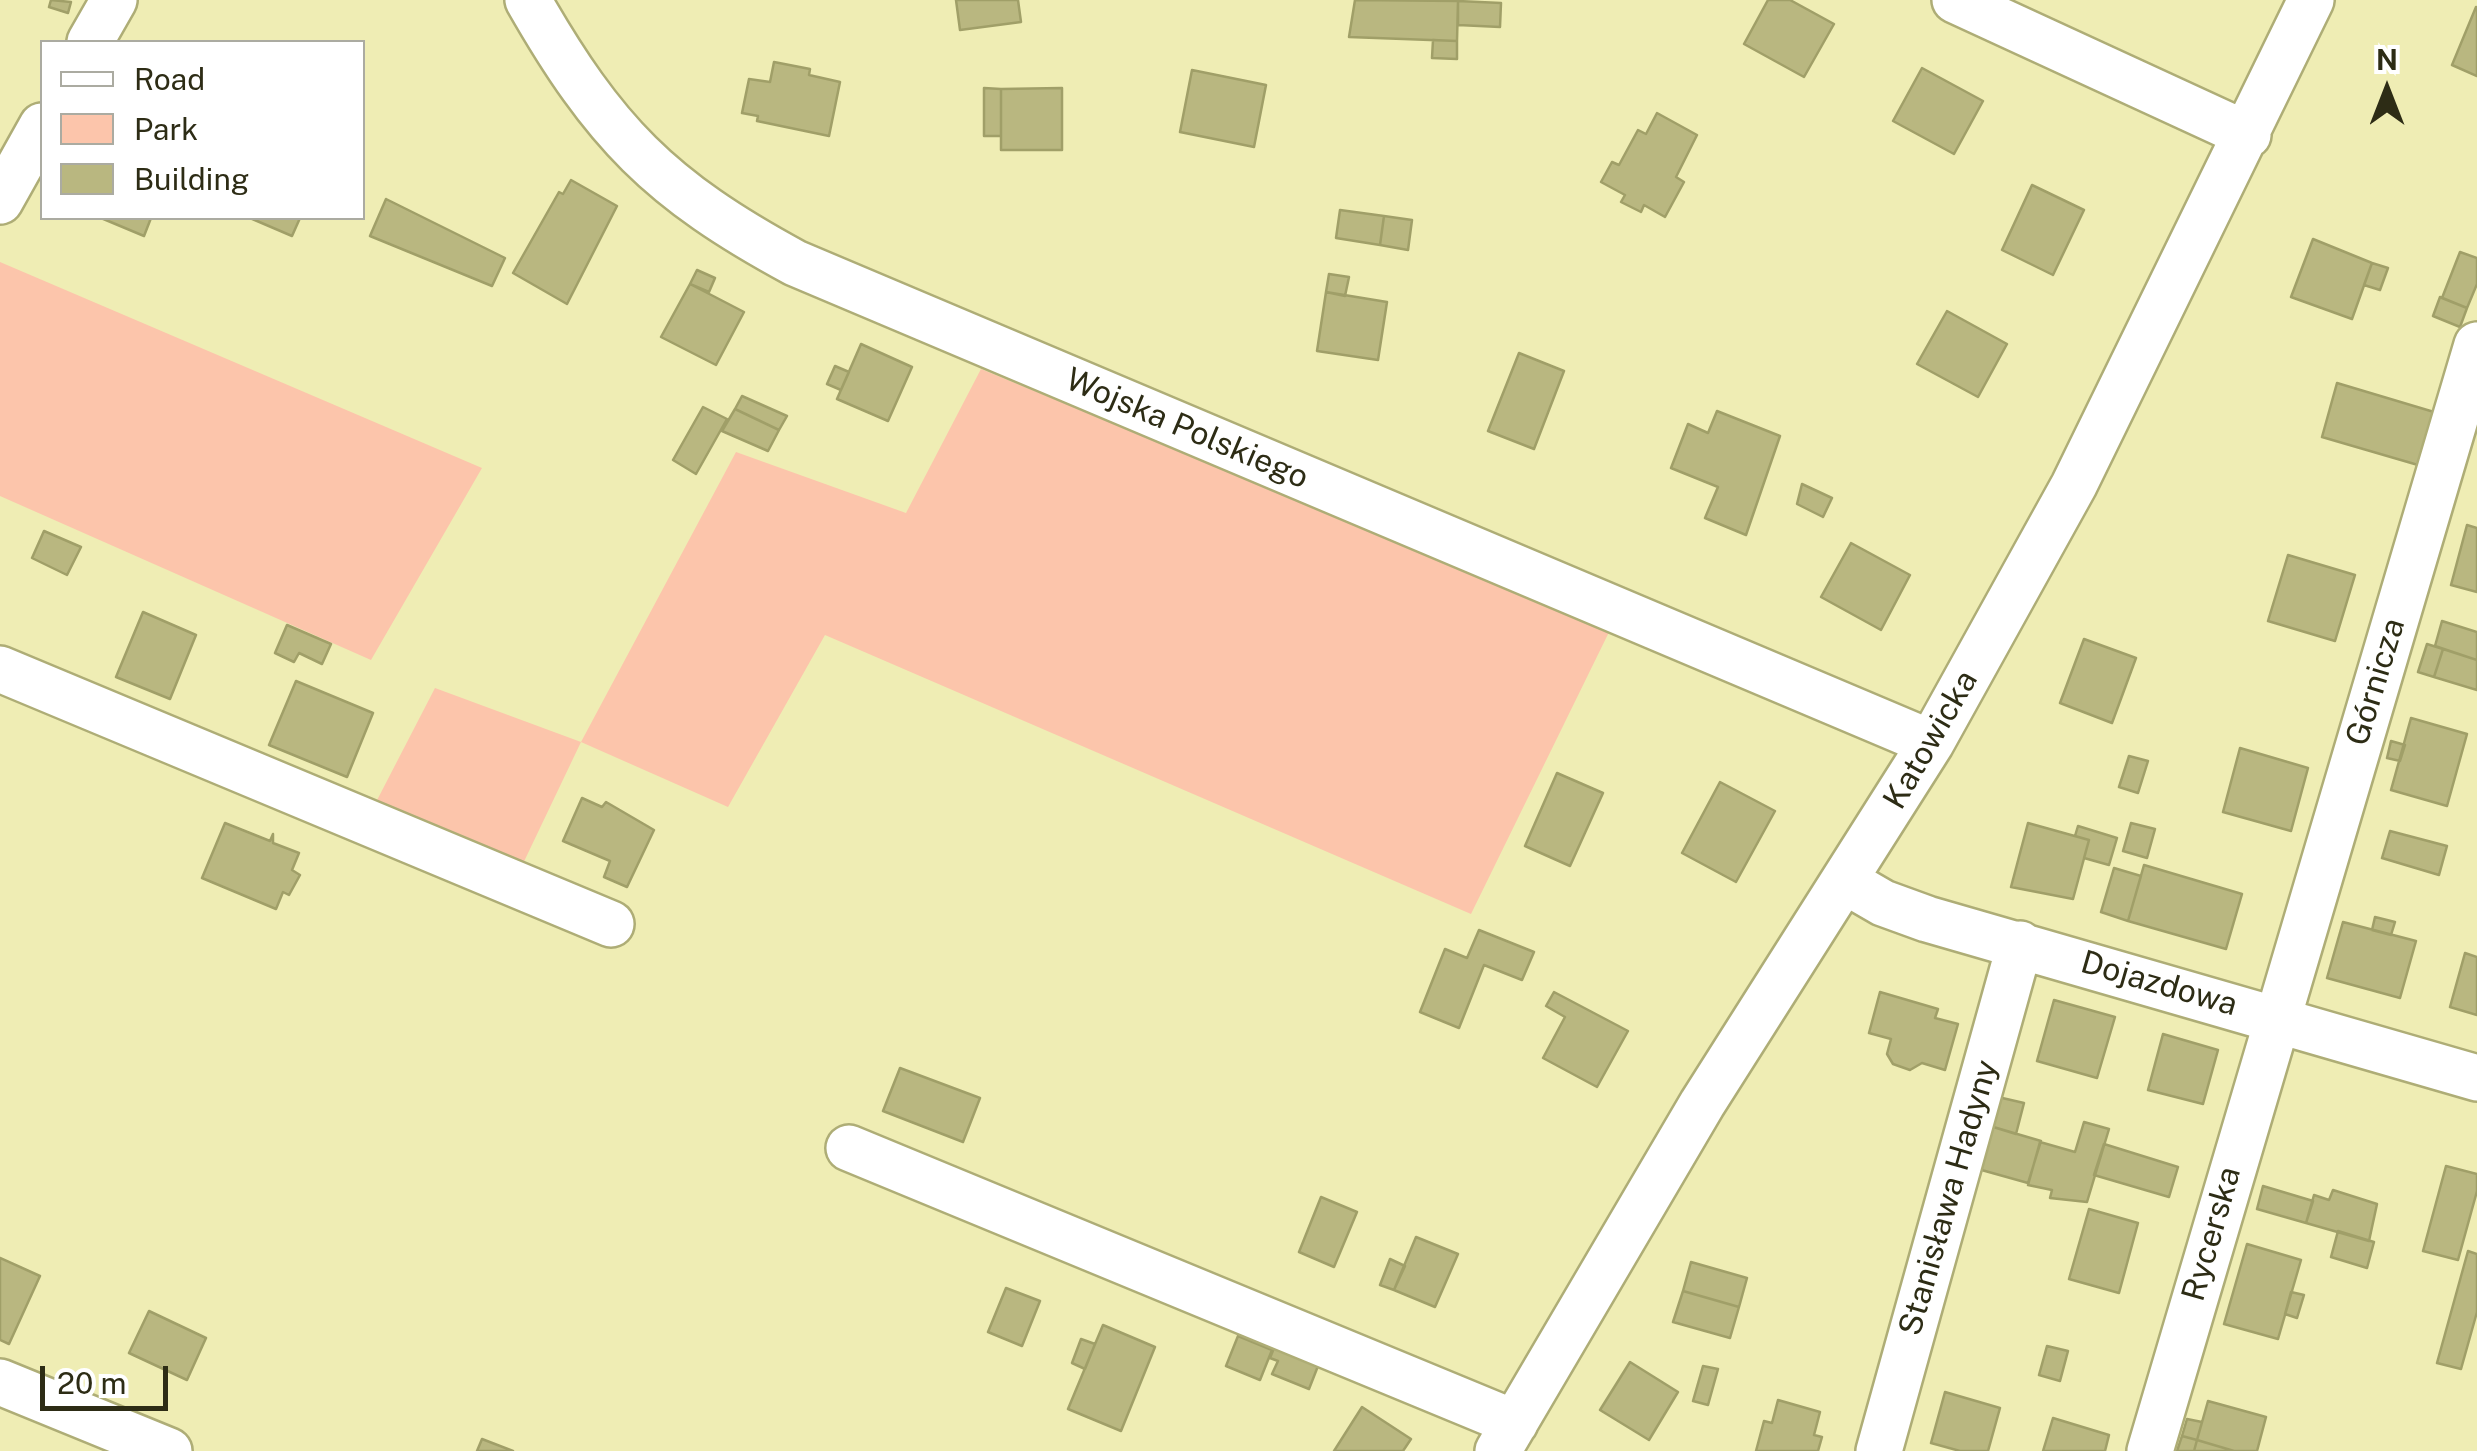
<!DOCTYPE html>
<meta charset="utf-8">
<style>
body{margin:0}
#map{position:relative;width:2477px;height:1451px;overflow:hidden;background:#efedb4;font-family:"Public Sans",sans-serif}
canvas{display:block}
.legend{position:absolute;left:40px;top:40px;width:325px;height:180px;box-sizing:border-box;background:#fff;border:2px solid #ababa1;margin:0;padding:12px 18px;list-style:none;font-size:30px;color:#2d2c15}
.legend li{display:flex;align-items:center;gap:20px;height:50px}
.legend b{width:50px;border:2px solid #ababa1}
.north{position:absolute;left:2337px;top:40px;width:100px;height:100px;-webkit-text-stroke:8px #fff;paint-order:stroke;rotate:0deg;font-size:28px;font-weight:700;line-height:40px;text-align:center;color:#2d2c15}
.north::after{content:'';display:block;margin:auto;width:35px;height:45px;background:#2d2c15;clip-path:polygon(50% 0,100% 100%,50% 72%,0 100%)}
.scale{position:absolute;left:40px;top:1366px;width:128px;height:45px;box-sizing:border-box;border:5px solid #2d2c15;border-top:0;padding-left:12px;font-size:30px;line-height:35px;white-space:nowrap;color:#2d2c15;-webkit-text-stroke:8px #fff;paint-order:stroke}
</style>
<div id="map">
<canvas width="2477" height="1451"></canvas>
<ul class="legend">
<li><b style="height:12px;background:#fff"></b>Road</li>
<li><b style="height:28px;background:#fcc5ab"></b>Park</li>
<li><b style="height:28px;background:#b9b780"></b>Building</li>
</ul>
<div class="north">N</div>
<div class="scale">20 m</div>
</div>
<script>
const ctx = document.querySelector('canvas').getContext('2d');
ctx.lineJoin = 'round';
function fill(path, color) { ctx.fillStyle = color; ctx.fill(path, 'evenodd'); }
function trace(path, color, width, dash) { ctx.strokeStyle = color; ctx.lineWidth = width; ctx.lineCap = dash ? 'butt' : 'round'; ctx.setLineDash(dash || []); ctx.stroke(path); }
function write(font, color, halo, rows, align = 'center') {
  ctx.font = font + ' "Public Sans",sans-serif'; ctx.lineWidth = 8; ctx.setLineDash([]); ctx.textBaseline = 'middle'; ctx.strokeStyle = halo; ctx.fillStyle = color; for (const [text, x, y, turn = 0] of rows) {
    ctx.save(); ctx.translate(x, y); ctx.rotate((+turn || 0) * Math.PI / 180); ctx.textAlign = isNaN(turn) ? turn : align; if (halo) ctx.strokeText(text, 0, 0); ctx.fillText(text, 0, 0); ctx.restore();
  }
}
const green = new Path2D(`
 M0 262 482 468 371 660 0 496Z
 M981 369 1611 628 1471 914 825 635 728 807 581 742 519 872 374 806 435 688 581 742 736 452 906 513Z`);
const building = new Path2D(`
 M51 0 71 2 68 13 49 7Z
 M956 0H1018L1021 22 960 30Z
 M1355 0 1458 1 1457 41 1349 37Z
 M1768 0H1790L1834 24 1804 77 1744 44Z
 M1458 1 1501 3 1500 27 1458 25Z
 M2476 7 2477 8V76L2452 65Z
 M1433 40 1457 41V59L1432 58Z
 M774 62 810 69 809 75 840 82 829 136 757 121 758 116 742 113 749 79 770 82Z
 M1922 68 1983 101 1954 154 1893 121Z
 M1192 70 1266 85 1254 147 1180 132Z
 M984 88 1001 89V136H984Z
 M1062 88V150H1001V89Z
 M1657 113 1697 135 1676 177 1684 182 1665 217 1644 205 1641 212 1621 202 1625 195 1601 182 1612 162 1619 165 1638 130 1646 134Z
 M571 180 617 206 567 304 513 273 559 192 563 194Z
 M2032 185 2084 210 2053 275 2002 250Z
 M386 199 505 258 492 286 370 236Z
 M1340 210 1384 216 1380 245 1336 238Z
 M1384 216 1412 220 1408 250 1380 245Z
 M101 218H151L144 236Z
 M250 218H300L292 236Z
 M2313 239 2372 263 2352 319 2291 297Z
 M2460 252 2477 258V284L2467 308 2442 298Z
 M2372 263 2388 268 2380 290 2364 285Z
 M697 270 715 278 709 292 690 284Z
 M1329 274 1349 277 1345 296 1326 292Z
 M690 284 744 312 716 365 661 337Z
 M1326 292 1387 302 1378 360 1317 351Z
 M2440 297 2467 308 2460 327 2433 316Z
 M1947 311 2007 344 1978 397 1917 364Z
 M861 344 912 367 888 421 837 399Z
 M1519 353 1564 371 1534 449 1488 431Z
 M835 366 849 372 841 390 827 384Z
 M2337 383 2434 412 2418 465 2322 437Z
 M742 396 787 416 779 430 735 409Z
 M703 407 727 419 696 474 673 460Z
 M735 409 779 430 768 451 722 431Z
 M1717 411 1780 436 1746 535 1705 518 1718 487 1671 468 1688 424 1708 433Z
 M1802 484 1832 498 1823 517 1797 504Z
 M2467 525 2477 528V592L2451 585Z
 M44 531 81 547 67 575 32 558Z
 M1851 543 1910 575 1881 630 1821 597Z
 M2288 555 2355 575 2335 641 2268 621Z
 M143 612 196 635 170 699 116 677Z
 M2442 621 2477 632V660L2435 646Z
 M287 625 331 644 322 664 299 653 294 662 275 653Z
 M2084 639 2136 658 2112 723 2060 703Z
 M2427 644 2443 649 2434 677 2418 672Z
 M2443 649 2477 660V690L2434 677Z
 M296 681 373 713 347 777 269 745Z
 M2411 718 2467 734 2447 806 2391 790Z
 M2391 741 2405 745 2400 761 2387 758Z
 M2240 748 2308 768 2291 831 2223 812Z
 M2129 756 2148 761 2138 793 2119 787Z
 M1557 773 1603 793 1570 866 1525 846Z
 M1720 782 1775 811 1736 882 1682 853Z
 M582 798 602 807 606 802 654 830 627 887 604 877 610 861 563 841Z
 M225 823 270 841 273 834V843L299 853 292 870 300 875 289 895 283 892 276 909 202 878Z
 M2028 823 2089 840 2073 899 2011 887Z
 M2131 823 2155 829 2147 858 2123 851Z
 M2078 826 2117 838 2109 865 2084 858 2089 840 2075 836Z
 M2390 831 2447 846 2439 875 2382 858Z
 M2144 865 2242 894 2226 949 2128 921Z
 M2114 868 2141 876 2128 921 2101 912Z
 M2375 917 2395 922 2391 935 2372 930Z
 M2343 922 2416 941 2400 998 2327 978Z
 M1479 930 1534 952 1522 980 1484 965 1459 1028 1420 1012 1445 949 1467 958Z
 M2465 953 2477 957V1015L2450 1007Z
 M1554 992 1628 1031 1597 1087 1543 1058 1565 1017 1546 1006Z
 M1880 992 1938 1009 1935 1018 1958 1024 1945 1070 1922 1063 1910 1070 1893 1064 1887 1054 1891 1039 1869 1033Z
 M2054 1000 2115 1017 2097 1078 2037 1061Z
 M2163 1034 2218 1050 2203 1104 2148 1090Z
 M900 1068 980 1098 963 1142 883 1111Z
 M1998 1097 2024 1103 2016 1134 1990 1126Z
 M2084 1122 2109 1129 2087 1202 2050 1198 2052 1190 2028 1185 2040 1142 2075 1152Z
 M1990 1126 2041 1141 2028 1183 1978 1169Z
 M2104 1144 2178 1167 2169 1197 2094 1175Z
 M2446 1166 2477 1174V1191L2458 1260 2423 1251Z
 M2263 1186 2313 1201 2306 1223 2257 1209Z
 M2333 1190 2377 1204 2369 1241 2306 1223 2314 1195 2329 1200Z
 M1321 1197 1357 1212 1334 1267 1299 1252Z
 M2089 1209 2138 1223 2119 1293 2069 1279Z
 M2338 1231 2374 1242 2367 1268 2331 1257Z
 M1416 1237 1458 1254 1435 1307 1394 1290Z
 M2247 1244 2301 1260 2278 1339 2224 1324Z
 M2468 1251 2477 1254V1312L2461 1369 2437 1363Z
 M0 1258 40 1276 9 1344 0 1340Z
 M1390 1259 1405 1266 1394 1290 1380 1285Z
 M1691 1262 1747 1278 1739 1307 1683 1291Z
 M1006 1288 1040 1301 1022 1346 988 1332Z
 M1683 1291 1739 1307 1730 1338 1673 1322Z
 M2291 1292 2304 1295 2297 1318 2285 1314Z
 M149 1311 206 1338 187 1380 129 1353Z
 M1103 1325 1155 1347 1121 1431 1068 1409Z
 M1238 1336 1272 1350 1260 1380 1226 1366Z
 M1081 1339 1095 1344 1085 1369 1072 1363Z
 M2047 1346 2068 1351 2060 1381 2039 1375Z
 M1274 1348 1318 1366 1309 1389 1272 1374 1278 1361 1270 1358Z
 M1630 1362 1678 1392 1649 1440 1600 1410Z
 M1703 1366 1718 1369 1708 1405 1693 1401Z
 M1945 1392 2000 1408 1988 1451H1960L1931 1443Z
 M1778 1400 1820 1412 1814 1435 1822 1437 1818 1451H1756L1764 1421 1772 1423Z
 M2208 1401 2266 1417 2257 1451H2234L2197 1440Z
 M1362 1407 1411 1439 1403 1451H1334Z
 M2053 1418 2109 1435 2105 1451H2043Z
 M2187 1419 2202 1422 2197 1440 2182 1436Z
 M2182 1436 2197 1440 2194 1451H2177Z
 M482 1439 513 1451H477Z
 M2197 1440 2234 1451H2194Z`);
const minor = new Path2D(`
 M528 0C604 133 660 190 795 263L1931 743
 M1955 0 2248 135
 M90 42 114 0
 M0 201 42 126
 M0 669 611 924
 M1845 881 1883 903 1927 919 2477 1078
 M849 1148 1515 1423
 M0 1382 169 1451
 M1498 1451 1702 1104 1931 743 2074 485 2311 0
 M1879 1451 2020 944
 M2150 1451 2477 345`);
const streetNames = [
 ["Wojska Polskiego",1187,429,23],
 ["Górnicza",2376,682,-73],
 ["Katowicka",1931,740,-60],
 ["Dojazdowa",2159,984,16],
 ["Stanisława Hadyny",1949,1198,-74],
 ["Rycerska",2212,1234,-74]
];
fill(green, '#fcc5ab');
fill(building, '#b9b780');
trace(building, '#a09f68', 2.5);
trace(minor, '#aead76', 50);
trace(minor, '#fff', 45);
write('32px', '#2d2c15', '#fff', streetNames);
</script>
